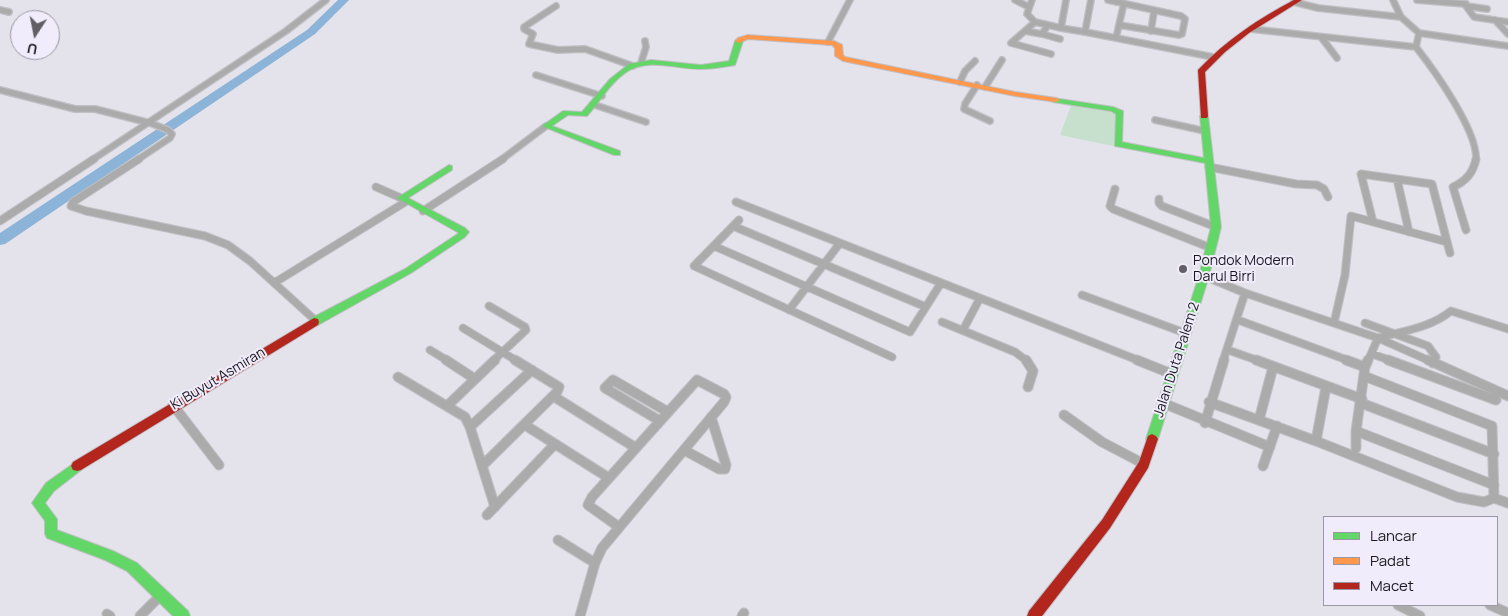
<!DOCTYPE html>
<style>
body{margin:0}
#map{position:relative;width:1508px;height:616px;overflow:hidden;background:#e4e2ea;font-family:Manrope,sans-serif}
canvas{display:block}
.legend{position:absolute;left:1323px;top:516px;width:175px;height:90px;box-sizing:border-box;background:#f0ecfb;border:1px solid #9a98a3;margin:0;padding:6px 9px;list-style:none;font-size:15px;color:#1a191e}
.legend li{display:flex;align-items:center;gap:10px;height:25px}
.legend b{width:25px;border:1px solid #9a98a3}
.north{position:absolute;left:10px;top:10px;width:50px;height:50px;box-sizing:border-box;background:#f0ecfb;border:1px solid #9a98a3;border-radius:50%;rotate:191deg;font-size:14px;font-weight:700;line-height:20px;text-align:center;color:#1a191e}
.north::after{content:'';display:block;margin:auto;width:18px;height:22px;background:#615f65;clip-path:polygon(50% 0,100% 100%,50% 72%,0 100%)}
</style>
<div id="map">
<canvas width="1508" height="616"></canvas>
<ul class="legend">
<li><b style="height:6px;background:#63d668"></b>Lancar</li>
<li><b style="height:6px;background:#ff974d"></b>Padat</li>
<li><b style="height:6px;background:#b3261e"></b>Macet</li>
</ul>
<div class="north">U</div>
</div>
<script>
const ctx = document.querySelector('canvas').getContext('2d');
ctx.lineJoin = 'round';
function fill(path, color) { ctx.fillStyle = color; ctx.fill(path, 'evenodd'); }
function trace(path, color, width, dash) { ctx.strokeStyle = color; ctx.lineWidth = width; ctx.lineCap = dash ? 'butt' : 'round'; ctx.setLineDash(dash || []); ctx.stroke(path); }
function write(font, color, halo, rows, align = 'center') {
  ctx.font = font + ' Manrope,sans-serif'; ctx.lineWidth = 4; ctx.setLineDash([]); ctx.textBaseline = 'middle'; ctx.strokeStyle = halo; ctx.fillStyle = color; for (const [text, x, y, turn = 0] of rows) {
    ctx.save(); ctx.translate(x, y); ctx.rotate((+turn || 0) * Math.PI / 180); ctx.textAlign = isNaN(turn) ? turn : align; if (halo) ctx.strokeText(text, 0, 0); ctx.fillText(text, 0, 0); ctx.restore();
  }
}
const green = new Path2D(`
 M1072 103 1123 113 1118 147 1060 135Z`);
const river = new Path2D(`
 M338 0H349L315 34 5 244 0 245V233L307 30Z`);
const streetFar2 = new Path2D(`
 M1015 0 1029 7
 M1032 0 1027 14 1035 22 1061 28
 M1066 0 1061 28 1085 32
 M1091 0 1085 32 1116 38
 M1108 0 1181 16 1185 19 1182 34 1179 35 1119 25
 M1393 0 1401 17 1419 33 1416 47
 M1417 0 1466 4
 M1294 2 1318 8 1401 17
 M1124 3 1116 38 1213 57
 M556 6 524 27V29L533 34 529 44 558 50 585 49 633 66
 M1466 6 1474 17 1508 22
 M1466 6 1487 9
 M0 10 9 12
 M1495 20 1508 34
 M1035 22 1011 43 1051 54
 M1251 29 1416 47C1434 70 1478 131 1476 160
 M1025 31 1042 34 1048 25
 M1151 31 1154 11
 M1419 33 1508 46
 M1042 34 1060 39
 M1321 37 1337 58
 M828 42 850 0
 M641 63 646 47 645 41
 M536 75 602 96
 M960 82 965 71 975 61
 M977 85 965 104 964 109 990 121
 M985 87 1002 60
 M0 90 75 109H95L150 123 168 130 172 134 170 138 137 160
 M595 105 646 122
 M1155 120 1205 131
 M92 160 286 31 326 0
 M501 160 546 126`);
const streetFar1 = new Path2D(`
 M139 159 73 202 71 206 86 211 205 236 228 245 250 261 316 321
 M1209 167 1296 184 1317 185 1324 189 1328 197
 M1397 179 1409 232
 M376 187 401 198
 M1115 189 1110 206 1113 209 1211 248
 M1159 199V203L1162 206 1216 227
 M736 202 1140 361
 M423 211 503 159
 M739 220 694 266 892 357
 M0 221 94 159
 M1373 222 1361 174 1432 184 1450 253
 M733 226 926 307
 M1466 230 1453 187C1466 181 1473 173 1476 159
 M714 246 910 332 941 283
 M1204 276 1245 293 1378 338 1430 361
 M274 283 407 201
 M1082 295 1185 333
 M489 306 525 327 526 330 493 361
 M789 310 840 243
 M1238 320 1350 361
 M942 322 1015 352 1027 361
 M1334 323 1345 275 1351 216 1447 242
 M1365 323 1428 346 1436 357 1434 361
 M463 328 517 361
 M963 330 980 298
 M430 350 448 361
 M1228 350 1259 361
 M1372 354 1392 361
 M1223 361 1245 293
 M1368 361 1378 338C1403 331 1430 328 1451 311L1508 329`);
const street = new Path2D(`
 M446 360 475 379
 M1026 360 1033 371 1028 387
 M1137 360 1172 374
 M1256 360 1362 399
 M1346 360 1365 367
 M1388 360 1496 400
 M1428 360 1508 396
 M1433 363 1434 360
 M1364 376 1492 426 1494 498
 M398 377 465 417 470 427 495 507
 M553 396 636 448
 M1209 402 1316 441 1457 497 1484 502 1494 498 1508 503
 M1163 403 1270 447
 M1361 403 1494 454
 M173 405 219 465
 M447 406 495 360
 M1064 415 1102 442 1144 464
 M1259 420 1273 367
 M660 421 605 388 613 380 668 412
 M1205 423 1224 360
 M525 425 609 478
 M470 427 532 370
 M1356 431 1494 485
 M1316 441 1326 387
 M1356 448V431L1365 367 1368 360
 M684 450 719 469H725L726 465 711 417
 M482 466 557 392 559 387 515 360
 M1263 466 1277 426
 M487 515 555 444
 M558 540 595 563
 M1398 605 1420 616
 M1490 605 1508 613
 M107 614 110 616
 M140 616 161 595
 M580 616 595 563 602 548 724 402 726 397 724 394 697 380 592 497 588 505 619 527
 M742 616 744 613`);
const fast = new Path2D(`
 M739 39 743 41 735 65C723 67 712 69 700 69 675 69 648 57 625 73 609 84 600 102 587 116L568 115 552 126 620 151V155H614L542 126 563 111 582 112 610 79 629 64 651 60 701 65 729 61 735 41Z
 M1053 98 1113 107 1123 111 1122 142 1204 158 1200 116 1204 114 1208 116 1221 227 1209 276 1158 439 1156 442 1152 444 1148 442 1146 439 1199 276 1211 227 1205 163 1115 146 1116 114 1111 111 1053 102Z
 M449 165 452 166V170L408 198 465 228 469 232 465 237 411 273 318 325H310L309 322 310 319 405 269 459 233 397 198Z
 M77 461 81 462 83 466 81 470 54 491 45 503 57 519V530L113 551 137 563 188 611 190 616H173L127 571 105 560 47 538 45 534V521L32 503 46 483Z`);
const slow = new Path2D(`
 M748 35 834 41 842 45 843 55 845 57 1015 92 1056 98 1060 100 1056 102 1015 96 843 61 835 56V48L832 45 748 39 739 43 735 41 738 38Z`);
const jam = new Path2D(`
 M1294 0H1302L1249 33 1225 52 1205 72 1208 116 1207 118H1201L1198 70C1226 40 1258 19 1294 0Z
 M314 318 318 319 319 322 318 325 81 470 77 471 73 470 71 466 73 462Z
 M1152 434 1156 436 1158 439 1148 468 1110 528 1042 616H1027L1029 611 1102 520 1139 462 1148 436Z`);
const markers = [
 [1183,269,5,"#615f65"]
];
const poiNames = [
 ["Pondok Modern",1193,261],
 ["Darul Birri",1193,277]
];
const streetNames = [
 ["Jalan Duta Palem 2",1177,360,-72],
 ["Ki Buyut Asmiran",218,379,-31]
];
fill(green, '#c7e0cd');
fill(river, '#8cb3d8');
trace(streetFar2, '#c0bfc4', 8);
trace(streetFar1, '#c0bfc4', 9);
trace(street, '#c0bfc4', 11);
trace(fast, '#c0bfc4', 2);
trace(slow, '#c0bfc4', 2);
trace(jam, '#c0bfc4', 2);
trace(streetFar2, '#acabab', 5.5);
trace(streetFar1, '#acabab', 7);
trace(street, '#acabab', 9);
fill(fast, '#63d668');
fill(slow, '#ff974d');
fill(jam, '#b3261e');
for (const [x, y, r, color] of markers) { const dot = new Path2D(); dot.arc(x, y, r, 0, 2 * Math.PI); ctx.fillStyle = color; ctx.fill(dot); trace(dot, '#f0ecfb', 2); }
write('14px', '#1a191e', '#f0ecfb', poiNames, 'left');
write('14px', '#1a191e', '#f0ecfb', streetNames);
</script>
